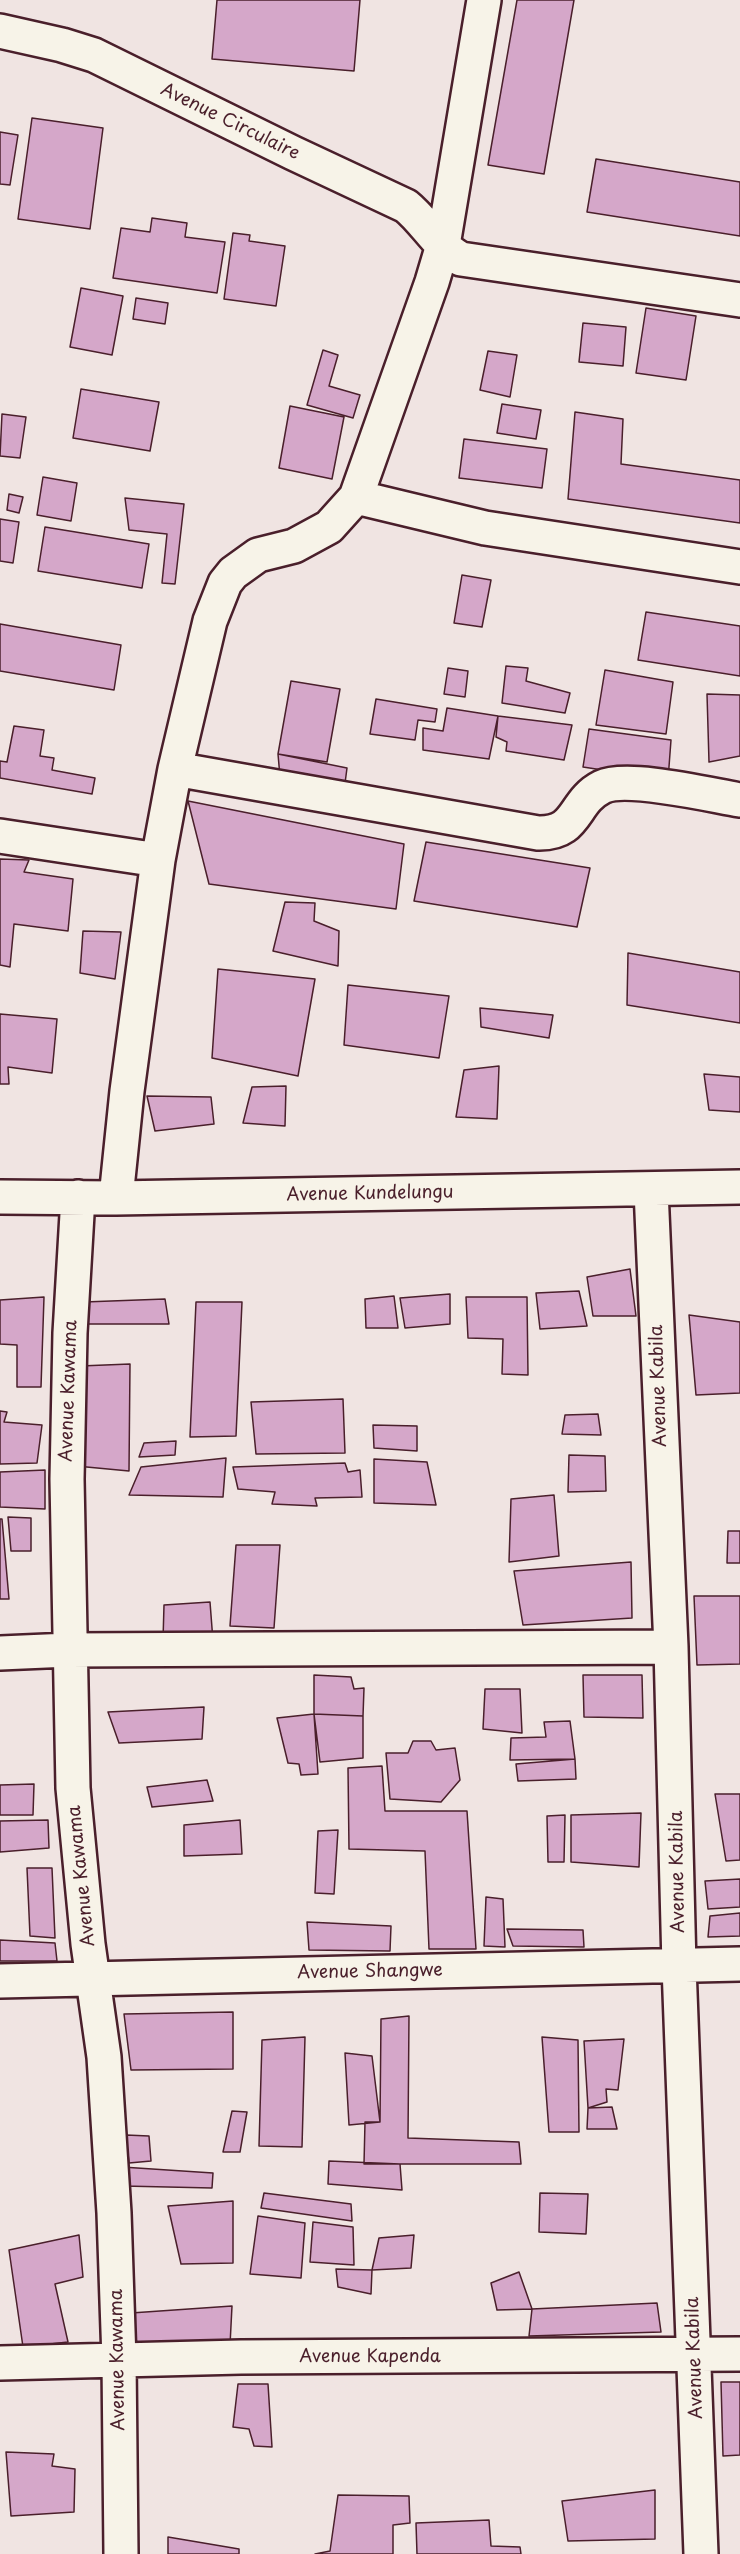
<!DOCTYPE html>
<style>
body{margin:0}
canvas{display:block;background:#f0e4e2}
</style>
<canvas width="740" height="2554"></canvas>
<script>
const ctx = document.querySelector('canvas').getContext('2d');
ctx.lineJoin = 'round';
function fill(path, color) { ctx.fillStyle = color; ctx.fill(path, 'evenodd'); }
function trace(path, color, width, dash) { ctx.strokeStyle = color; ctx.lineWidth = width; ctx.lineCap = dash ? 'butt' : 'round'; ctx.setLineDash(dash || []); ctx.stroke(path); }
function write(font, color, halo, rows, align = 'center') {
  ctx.font = font + ' "Playpen Sans",sans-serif'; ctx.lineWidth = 4.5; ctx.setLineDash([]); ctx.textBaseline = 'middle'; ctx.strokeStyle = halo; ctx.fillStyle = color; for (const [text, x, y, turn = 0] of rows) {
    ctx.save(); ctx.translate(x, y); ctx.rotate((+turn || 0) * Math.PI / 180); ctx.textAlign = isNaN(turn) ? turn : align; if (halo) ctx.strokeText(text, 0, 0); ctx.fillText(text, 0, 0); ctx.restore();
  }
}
const building = new Path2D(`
 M217 0H360L354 71 212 59Z
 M517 0H574L544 174 488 165Z
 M32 118 103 128 90 229 18 219Z
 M0 132 18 135 10 185 0 184Z
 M596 159 740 182V236L587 212Z
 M152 218 187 223 185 237 225 242 217 293 113 278 121 228 150 232Z
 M233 233 250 235 249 241 285 246 276 306 224 299Z
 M81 288 123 296 112 355 70 347Z
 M136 298 168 303 165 324 133 319Z
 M646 308 696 316 686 380 636 373Z
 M583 323 626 327 623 366 579 362Z
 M323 350 338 355 329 386 360 395 353 418 307 405Z
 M488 351 517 355 510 397 480 390Z
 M81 389 159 402 150 451 73 438Z
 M502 404 541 410 536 439 497 433Z
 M290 406 344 417 332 479 279 468Z
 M575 412 623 419 621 464 740 480V523L568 499Z
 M2 414 26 417 20 458 0 456Z
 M464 439 547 449 542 488 459 478Z
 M43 477 77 483 71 521 37 515Z
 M9 494 23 497 19 513 7 510Z
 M125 498 184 504 175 584 162 583 167 534 129 530Z
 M0 519 19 522 13 563 0 561Z
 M45 527 149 544 142 588 38 571Z
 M462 575 491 580 482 627 454 623Z
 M646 612 740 626V676L638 660Z
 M0 624 121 645 114 690 0 671Z
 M506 666 528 668 526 681 570 693 565 713 502 703Z
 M448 668 468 671 465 697 444 694Z
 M605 670 673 682 666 734 596 725Z
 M291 681 340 689 327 762 278 754Z
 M707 694 740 695V756L709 762Z
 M376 699 437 709 435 722 418 720 415 740 370 734Z
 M447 708 498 716 489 759 423 750V728L443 731Z
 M498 716 572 725 564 760 506 751 507 742 496 737Z
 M14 726 44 730 40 756 54 758 52 770 95 778 92 794 0 778V761L7 762Z
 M589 729 671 740 668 780 583 767Z
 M278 754 347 768 344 791 280 777Z
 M188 801 404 844 396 909 209 884Z
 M426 842 590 868 577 927 414 901Z
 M0 859 29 860 24 872 73 879 68 931 14 924 10 967 0 965Z
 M285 902 315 903 314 921 339 931 338 966 273 951Z
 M83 931 121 932 115 979 80 973Z
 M628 953 740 972V1023L627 1005Z
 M218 969 315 979 298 1076 212 1058Z
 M348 985 449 996 439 1058 344 1045Z
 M480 1008 553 1015 549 1038 481 1027Z
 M0 1014 57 1019 52 1073 8 1067 9 1084H0Z
 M499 1066 497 1119 456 1117 464 1070Z
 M704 1074 740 1077V1112L709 1110Z
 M286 1086 285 1126 243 1123 252 1087Z
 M147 1096 211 1097 214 1124 155 1131Z
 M630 1269 636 1316H593L587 1277Z
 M579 1291 587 1326 540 1329 536 1293Z
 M450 1294V1324L405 1328 400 1298Z
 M394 1296 398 1328H366L365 1299Z
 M44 1297 41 1387H17V1345L0 1344V1300Z
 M466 1297H527L528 1375 502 1374 503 1339 468 1338Z
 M165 1299 169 1324H87L84 1302Z
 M196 1302H242L236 1436 190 1437Z
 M689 1315 740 1322V1393L696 1395Z
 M130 1364 129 1471 76 1466 80 1366Z
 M343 1399 345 1453 256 1454 251 1402Z
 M0 1411 7 1412 4 1422 42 1425 37 1463 0 1464Z
 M598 1414 601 1435 562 1434 565 1415Z
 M373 1425 417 1426V1451L374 1448Z
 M176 1441 175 1455 139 1457 144 1443Z
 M569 1455 605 1456 606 1491 568 1492Z
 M226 1458 223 1497 129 1495 141 1467Z
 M374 1459 427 1462 436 1505 374 1503Z
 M345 1463 348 1472 360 1470 362 1497 315 1498 317 1506 272 1504 275 1492 238 1489 233 1467Z
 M45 1470V1509L0 1507V1472Z
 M554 1495 559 1556 509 1562 511 1499Z
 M8 1517 31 1518V1551H11Z
 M0 1519H2L9 1599H0Z
 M728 1531H740V1563H727Z
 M236 1545H280L274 1628 230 1626Z
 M631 1562 632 1618 523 1625 514 1571Z
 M694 1596H740V1664L697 1665Z
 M210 1602 213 1641 163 1640 164 1605Z
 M314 1675 351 1677 354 1689 364 1688 363 1716 314 1714Z
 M583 1675H642L643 1718 584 1717Z
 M485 1689H520L522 1733 483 1729Z
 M204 1707 202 1739 119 1743 108 1712Z
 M314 1714 363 1716V1758L320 1762Z
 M314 1714 318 1774 301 1775 299 1764 288 1763 277 1718Z
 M570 1721 575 1759 510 1760 511 1738 546 1737 544 1722Z
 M413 1741H431L436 1750 455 1748 460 1780 441 1802 390 1799 386 1753H408Z
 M575 1759 576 1779 518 1781 516 1764Z
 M382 1766 385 1811H467L476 1949H429L425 1851 349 1849 348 1768Z
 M207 1780 213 1801 152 1807 147 1787Z
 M34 1784 33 1815H0V1785Z
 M715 1794H740V1860L726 1861Z
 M641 1813 639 1867 571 1862V1815Z
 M565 1815 564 1862H548L547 1816Z
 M48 1820 49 1848 0 1852V1821Z
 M240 1820 242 1854 184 1856V1825Z
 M338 1830 334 1894 315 1893 318 1831Z
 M27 1868H52L55 1938 30 1936Z
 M740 1879V1907L708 1909 705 1881Z
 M486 1897 503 1899 505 1947 484 1946Z
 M740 1913V1936L708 1937 710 1916Z
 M307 1922 391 1926 390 1951 309 1950Z
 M507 1929 583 1930 584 1947 513 1946Z
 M0 1940 55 1943 57 1961H0Z
 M233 2012V2069L131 2070 124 2014Z
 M409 2016 408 2138 519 2142 521 2164H364L365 2122H380L381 2019Z
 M305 2037 302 2147 259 2146 262 2040Z
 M542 2037 578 2040 579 2132H549Z
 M624 2039 618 2090 606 2089 607 2102 588 2108 584 2041Z
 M345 2053 372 2056 380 2122 349 2125Z
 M612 2107 617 2129H587L588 2108Z
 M232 2111 247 2112 240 2152H223Z
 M126 2135 149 2136 151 2161 129 2163Z
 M329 2161 400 2164 402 2190 328 2184Z
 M122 2167 213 2173 212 2188 123 2186Z
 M264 2193 351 2204 352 2221 261 2208Z
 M540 2193 588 2194 586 2234 539 2232Z
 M233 2201V2263L181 2264 168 2206Z
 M258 2216 305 2223 301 2278 250 2274Z
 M313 2222 353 2227 354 2265 310 2262Z
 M79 2235 83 2277 55 2284 68 2342 23 2347 9 2250Z
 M414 2235 411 2268 372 2270 379 2238Z
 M336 2269 372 2270 371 2294 338 2287Z
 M519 2272 532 2309 497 2310 491 2283Z
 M657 2303 661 2332 529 2336 532 2309Z
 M232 2306 230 2345 135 2346 131 2313Z
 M721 2382H740V2455L723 2456Z
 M238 2384H268L272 2447 254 2446 249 2429 233 2427Z
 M6 2452 54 2454 52 2466 75 2469 74 2512 11 2516Z
 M655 2490V2539L568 2541 562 2501Z
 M338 2495 409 2496 410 2523 393 2525V2554H315L330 2551Z
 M489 2520 491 2546 520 2547 521 2554H417L416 2523Z
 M168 2537 239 2549V2554H168Z`);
const minor = new Path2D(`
 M0 31 62 45 94 55 293 153 406 206C425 221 439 248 461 259L740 300
 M356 497 485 528 740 567
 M175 769 538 833C579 834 572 802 602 787 627 775 710 795 740 800
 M0 836 158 860
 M651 1190 671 1647 679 1966 701 2554
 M0 1197 116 1198 740 1187
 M78 1197 70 1333 67 1479 73 1788 88 1944 104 2057 114 2213 119 2360 121 2554
 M116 1198 127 1091 158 860 175 769 210 621 225 583 233 573 258 555 294 546 329 527 356 497 432 282 443 245 484 0
 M0 1653 69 1650 671 1647
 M0 1981 740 1964
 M0 2363 241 2357 740 2354`);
const streetNames = [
 ["Avenue Circulaire",230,122,26],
 ["Avenue Kundelungu",370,1194,-1],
 ["Avenue Kabila",659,1386,-92],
 ["Avenue Kawama",69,1391,-88],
 ["Avenue Kabila",678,1872,-91],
 ["Avenue Kawama",82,1876,-96],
 ["Avenue Shangwe",370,1972,-1],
 ["Avenue Kapenda",370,2357],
 ["Avenue Kabila",695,2358,-92],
 ["Avenue Kawama",118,2360,-91]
];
fill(building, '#d5a7c9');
trace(building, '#4a1f2b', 1.5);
trace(minor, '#4a1f2b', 38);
trace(minor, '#f7f3e8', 33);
write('18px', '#4a1f2b', '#f7f3e8', streetNames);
</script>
